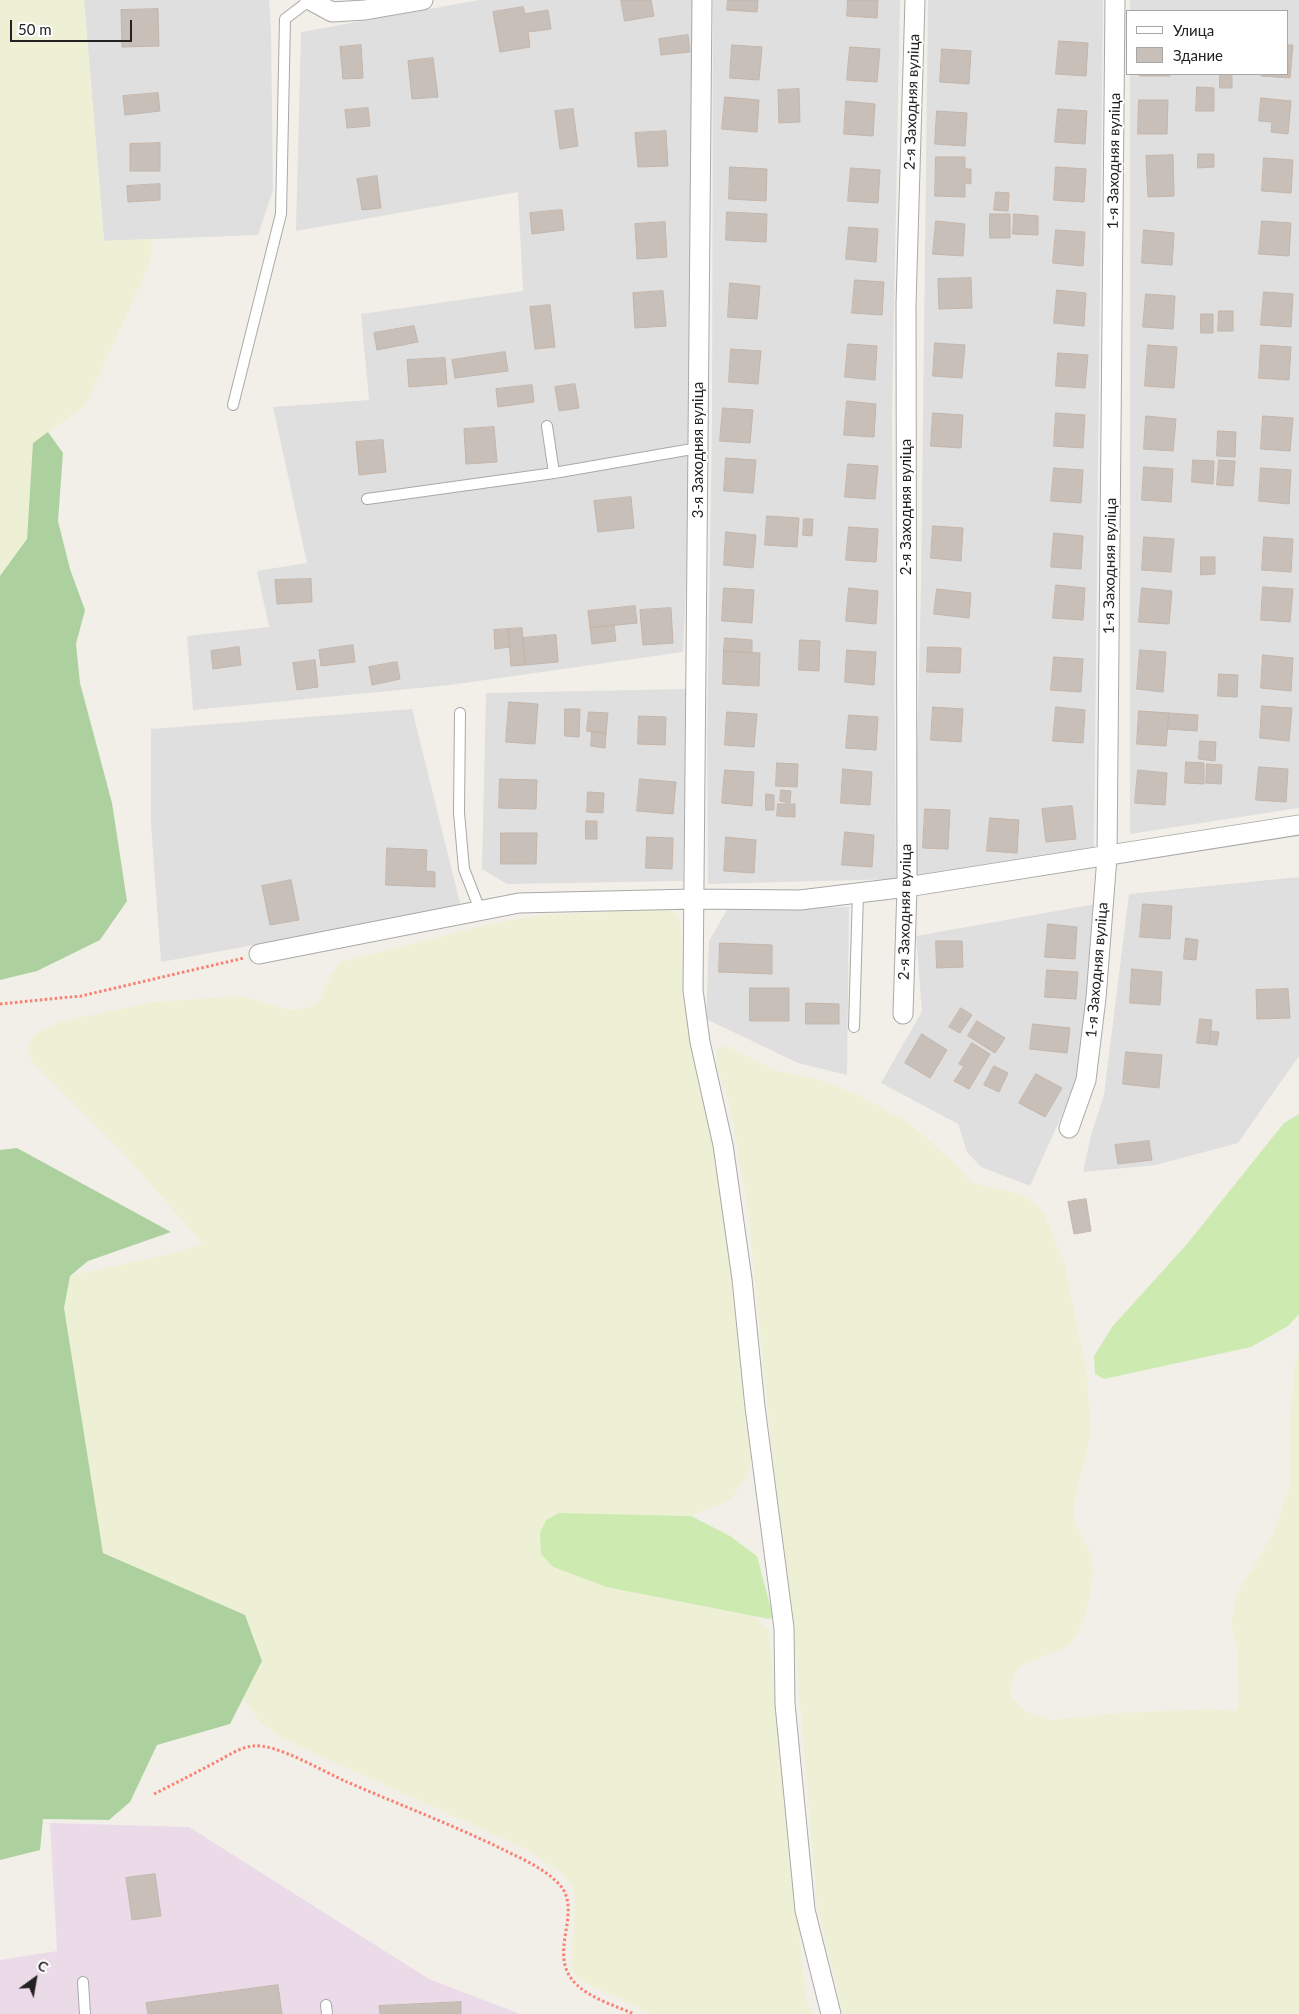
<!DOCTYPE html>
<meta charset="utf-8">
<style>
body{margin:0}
#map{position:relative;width:1299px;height:2014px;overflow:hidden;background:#f2efe9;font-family:Lato,sans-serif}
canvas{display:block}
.legend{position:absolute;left:1126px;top:10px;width:162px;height:65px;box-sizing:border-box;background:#fff;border:1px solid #a7a7a7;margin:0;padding:6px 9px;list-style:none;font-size:15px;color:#222}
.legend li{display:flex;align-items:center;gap:10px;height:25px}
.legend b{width:25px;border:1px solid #a7a7a7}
.north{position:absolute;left:10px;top:1954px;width:50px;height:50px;-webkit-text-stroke:4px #fff;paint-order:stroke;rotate:32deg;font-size:14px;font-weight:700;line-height:20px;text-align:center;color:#222}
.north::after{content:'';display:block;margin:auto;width:18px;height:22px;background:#222;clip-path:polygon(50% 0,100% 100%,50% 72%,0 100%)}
.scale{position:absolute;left:10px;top:20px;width:122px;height:22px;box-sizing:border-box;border:2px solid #222;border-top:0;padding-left:6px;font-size:15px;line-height:18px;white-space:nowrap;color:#222;-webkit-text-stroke:4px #fff;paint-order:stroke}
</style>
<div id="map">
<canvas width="1299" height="2014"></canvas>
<ul class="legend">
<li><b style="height:6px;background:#fff"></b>Улица</li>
<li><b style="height:14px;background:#c7bfb8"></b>Здание</li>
</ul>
<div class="north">С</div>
<div class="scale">50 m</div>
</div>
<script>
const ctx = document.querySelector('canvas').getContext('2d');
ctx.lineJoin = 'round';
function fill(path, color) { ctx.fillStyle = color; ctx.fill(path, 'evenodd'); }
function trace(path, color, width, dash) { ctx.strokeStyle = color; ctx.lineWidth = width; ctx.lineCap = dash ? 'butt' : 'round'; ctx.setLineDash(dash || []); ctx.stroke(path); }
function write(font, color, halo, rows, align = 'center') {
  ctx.font = font + ' Lato,sans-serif'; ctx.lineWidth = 4; ctx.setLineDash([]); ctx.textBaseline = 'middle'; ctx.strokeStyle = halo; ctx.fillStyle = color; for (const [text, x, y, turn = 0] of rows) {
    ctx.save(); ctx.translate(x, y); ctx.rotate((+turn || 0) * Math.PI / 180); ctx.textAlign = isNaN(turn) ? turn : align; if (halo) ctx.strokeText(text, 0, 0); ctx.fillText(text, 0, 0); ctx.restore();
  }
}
const residential = new Path2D(`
 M84 0H269L271 31 273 190 258 235 104 241Z
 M479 0H694L690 162 694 413 683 652 450 685 193 710 187 636 269 627 257 571 307 563 273 407 369 400 361 314 523 291 518 192 296 231 301 32Z
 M713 0H900L892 413 896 879 708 884 707 734 712 427Z
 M928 0H1103L1094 849 914 877 921 585Z
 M1130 0H1299V808L1130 834V74H1288V11H1130Z
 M687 689 683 881 507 884 482 869 486 693Z
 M412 709 461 907 161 962 151 824V729Z
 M1299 877V1056L1238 1143 1156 1165 1083 1172 1091 1135 1104 1095 1129 894Z
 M1096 904 1078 1079 1030 1186 981 1167 967 1152 958 1124 881 1083 922 1011 916 936Z
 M849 907 847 1075 798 1063 706 1019 709 941 728 908Z`);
const industrial = new Path2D(`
 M50 1823 189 1827 429 1979 520 2014H0V1960L57 1951Z`);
const farmland = new Path2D(`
 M0 0H84L104 241 152 239 151 261 85 406 33 443 27 539 0 576Z
 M666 909 676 913 680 921 689 1032 714 1136 733 1274 752 1456 747 1476 731 1499 691 1516 559 1514 546 1520 541 1532V1553L553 1567 606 1587 752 1615 769 1630 806 2000 812 2014H652L578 1979 571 1966 575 1900 572 1885 561 1872 524 1848 283 1739 259 1721 243 1698 262 1661 245 1615 103 1554 64 1308 69 1276 174 1253 203 1244 126 1156 32 1062 27 1049 35 1034 62 1021 155 1002 241 996 289 1010 306 1008 318 1003 331 976 340 962 490 924 542 915Z
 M723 1046 740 1052 774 1070 816 1079 857 1094 909 1123 957 1165 972 1183 1021 1194 1043 1211 1064 1262 1087 1375 1091 1434 1075 1498 1073 1520 1091 1553 1093 1576 1087 1610 1078 1633 1068 1646 1018 1667 1011 1687V1696L1026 1712 1051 1720 1118 1713 1210 1709 1236 1711 1239 1699 1237 1649 1231 1621 1237 1593 1272 1536 1290 1486 1289 1434 1295 1363 1299 1351V2014H843L817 1906 794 1632 780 1535 748 1211 730 1106 716 1064 717 1048Z`);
const grass = new Path2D(`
 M1299 1114V1314L1288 1326 1251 1347 1104 1379 1095 1374 1094 1356 1112 1327 1187 1244 1284 1123Z
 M559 1513 691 1516 730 1536 757 1556 773 1617 769 1619 606 1587 553 1567 541 1554 540 1533 546 1520Z`);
const forest = new Path2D(`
 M48 432 63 453 58 521 70 569 85 610 76 644 80 683 112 803 127 901 100 940 37 971 0 980V576L27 539 33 443Z
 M17 1148 171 1232 88 1261 70 1276 64 1308 103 1553 245 1615 262 1661 230 1724 157 1745 130 1802 109 1820 43 1819 40 1850 0 1860V1150Z`);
const building = new Path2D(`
 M621 0H651L654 16 625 21Z
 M728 0H758L757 12 727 10Z
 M848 0H878L877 18 847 16Z
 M523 7 525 14 548 10 551 29 528 32 530 47 500 52 493 12Z
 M158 9 159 46 122 47 121 10Z
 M688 35 690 52 661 55 659 39Z
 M1059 41 1088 43 1086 76 1056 74Z
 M361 45 363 78 343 79 340 47Z
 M732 45 762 47 759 80 730 78Z
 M1288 45H1293L1290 78 1261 76V74H1288Z
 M850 47 880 49 877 82 847 80Z
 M942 49 971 51 969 84 940 82Z
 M433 58 438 97 412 99 408 61Z
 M1140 74H1170V76H1140Z
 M1220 74H1232V88H1220Z
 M1197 87 1214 88V111H1196Z
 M799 89 800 122 779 123 778 90Z
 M158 93 160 111 125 115 123 96Z
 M725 97 759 100 757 132 722 129Z
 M1261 98 1291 101 1288 134 1271 132 1272 122 1259 121Z
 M1139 100H1168L1167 134H1138Z
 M846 101 875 104 873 136 844 134Z
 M368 108 370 126 347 128 345 110Z
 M573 109 578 146 560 149 555 111Z
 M1058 109 1087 111 1085 144 1055 142Z
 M937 111 967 113 965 146 935 144Z
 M666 131 668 166 638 167 635 133Z
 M160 143V171H130V144Z
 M1198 154H1214V167L1198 168Z
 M1173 155 1174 196 1148 197 1146 156Z
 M936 157H965V169H971V184L965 183V197L935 196Z
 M1264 158 1293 160 1291 193 1262 191Z
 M730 167 767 169 766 201 729 199Z
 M1056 167 1086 169 1084 202 1054 200Z
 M851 168 880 170 878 203 848 201Z
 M377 176 381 208 362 210 357 179Z
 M160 184V200L128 202 127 186Z
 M996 192 1009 193 1008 211 994 210Z
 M562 210 564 230 532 234 530 213Z
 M727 212 767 214 766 242 726 240Z
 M990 214H1010V238H990Z
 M1014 214 1038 216V235L1013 234Z
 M936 221 965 224 963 256 933 254Z
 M1262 221 1291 223 1289 256 1259 254Z
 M665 222 667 257 637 259 635 224Z
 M849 227 878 229 876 262 846 259Z
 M1056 230 1085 232 1083 266 1053 263Z
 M1144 230 1174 233 1172 265 1142 263Z
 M971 278 972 308 939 309 938 279Z
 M855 280 884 282 882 315 852 313Z
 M730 283 760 286 757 319 728 317Z
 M1057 290 1086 293 1084 326 1054 323Z
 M663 291 666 326 635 328 633 293Z
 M1264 292 1293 294 1291 327 1261 325Z
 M1146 294 1175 296 1173 329 1143 327Z
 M550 305 555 347 535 349 530 307Z
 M1219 311H1233V331H1218Z
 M1201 314H1213V333H1201Z
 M414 326 418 342 377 350 374 333Z
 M935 343 965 345 962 378 933 376Z
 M848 344 877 346 875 380 845 377Z
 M1148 345 1177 347 1174 388 1145 386Z
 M1261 345 1291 347 1289 380 1259 378Z
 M731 349 761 351 758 384 729 382Z
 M505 352 508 371 455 378 452 360Z
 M1058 353 1088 355 1085 388 1056 386Z
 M445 358 447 384 409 387 407 360Z
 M575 384 579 408 559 411 555 387Z
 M532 385 534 402 498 407 496 389Z
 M847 401 876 404 874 437 844 435Z
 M723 408 753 410 750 443 720 441Z
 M933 413 963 415 961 448 931 446Z
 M1056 413 1085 415 1083 448 1054 446Z
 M1146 416 1176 419 1173 451 1144 449Z
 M1263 416 1293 418 1290 451 1261 449Z
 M494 427 497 462 466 464 464 429Z
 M1218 431 1236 432 1235 457 1217 456Z
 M383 440 386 472 359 475 356 442Z
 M726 458 756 460 753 493 724 491Z
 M1193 460 1214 461 1213 484 1192 482Z
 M1219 460 1235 461 1233 486 1217 485Z
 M848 464 878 466 875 499 845 497Z
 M1144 467 1173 469 1171 502 1142 500Z
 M1054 468 1083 470 1081 503 1051 501Z
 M1261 468 1291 470 1289 504 1259 501Z
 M631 497 634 528 598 532 594 501Z
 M767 516 799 518 797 547 765 545Z
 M804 519H813L812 536 803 535Z
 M933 526 963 528 961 561 931 558Z
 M849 527 878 529 876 562 846 560Z
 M726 532 756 535 753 568 724 565Z
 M1054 533 1083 536 1081 569 1051 567Z
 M1144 537 1174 539 1171 572 1142 570Z
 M1264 537 1293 539 1291 572 1262 570Z
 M1201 557H1215V574L1201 575Z
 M311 579 312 602 277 604 275 580Z
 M1056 585 1085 588 1083 620 1053 618Z
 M1263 587 1293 589 1290 622 1261 620Z
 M724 588 754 590 752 623 722 621Z
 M849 588 878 591 876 624 846 621Z
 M1142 588 1172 591 1169 624 1139 622Z
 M937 589 971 593 969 618 934 614Z
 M635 606 637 623 590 628 588 611Z
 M671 608 673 643 643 645 640 610Z
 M614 625 616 641 592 644 590 628Z
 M522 628 525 665 511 666 508 629Z
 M508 629 510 647 495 649 494 630Z
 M556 635 558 662 525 665 523 638Z
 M725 638 752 640V653L724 651Z
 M800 640 820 641 819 671 799 670Z
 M353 645 355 662 321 666 319 650Z
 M239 647 241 665 213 669 211 651Z
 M928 647 961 648 960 673 927 672Z
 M847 650 876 652 874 685 845 682Z
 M1140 650 1166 652 1163 692 1137 689Z
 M724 651 760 653 759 686 723 684Z
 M1263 655 1293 658 1291 691 1261 688Z
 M1054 657 1083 659 1081 692 1051 690Z
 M315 660 318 687 297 690 293 663Z
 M397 662 400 679 372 685 369 667Z
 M1219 674 1238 675 1237 697 1218 696Z
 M509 702 538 704 535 744 506 742Z
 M1262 706 1292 708 1289 741 1260 738Z
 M933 707 963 709 961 742 931 740Z
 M1056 707 1085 710 1083 743 1053 741Z
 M565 709H580L579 737 565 736Z
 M1139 711 1169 713 1166 746 1137 744Z
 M589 712 608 713 606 733 587 731Z
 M727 712 757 714 754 747 725 745Z
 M1169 713 1198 715 1197 731 1168 729Z
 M849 715 878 717 876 750 846 748Z
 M639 716 666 717 665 745 638 744Z
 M592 732 606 733 605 748 591 746Z
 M1200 741 1216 742 1215 761 1199 759Z
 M1186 762 1204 763V784L1185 783Z
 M777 763 798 764 797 787 776 786Z
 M1207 764 1222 765 1221 784 1206 783Z
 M1259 767 1288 769 1286 802 1256 800Z
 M843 769 872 772 870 805 841 803Z
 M725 770 754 772 752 806 722 803Z
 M1138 770 1167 773 1165 805 1135 803Z
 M500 779 537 780 536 809 499 808Z
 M640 779 676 782 673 814 637 811Z
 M781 790 791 791 790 803 780 801Z
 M588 792 604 793 603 813 587 812Z
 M766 794 774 795V810H766Z
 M778 804H795V817L777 816Z
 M1072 806 1076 839 1046 842 1042 809Z
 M925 809 950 810 948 849 923 848Z
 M990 818 1019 820 1017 853 987 851Z
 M586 821H597V839H586Z
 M845 832 874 835 872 867 842 865Z
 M501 833H537L536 864H501Z
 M647 837 673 838 672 869 646 868Z
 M726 837 756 840 754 873 724 871Z
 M387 848 427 850 426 871 435 872V887L386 885Z
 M291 880 299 920 270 925 262 886Z
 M1143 904 1172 906 1170 939 1140 937Z
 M1048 924 1077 927 1075 959 1045 957Z
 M1186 938 1198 940 1196 960 1184 959Z
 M936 941H962L963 967 937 968Z
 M720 943 772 945V974L719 972Z
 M1132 969 1162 972 1160 1005 1130 1003Z
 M1047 970 1078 972 1076 999 1045 997Z
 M750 988H789V1021H750Z
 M1288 989 1290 1018 1257 1019 1256 990Z
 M806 1003 839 1004V1024H806Z
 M961 1008 972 1015 960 1033 949 1027Z
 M1200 1019 1212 1020 1209 1044 1197 1043Z
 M977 1021 1005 1038 995 1053 968 1036Z
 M1033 1024 1070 1028 1067 1053 1030 1049Z
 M1211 1031 1219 1032 1217 1045 1209 1044Z
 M922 1034 947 1050 930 1078 905 1063Z
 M972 1043 990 1054 969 1089 954 1081 964 1066 959 1064Z
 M1126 1052 1162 1055 1159 1088 1123 1084Z
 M994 1066 1008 1073 999 1092 984 1085Z
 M1036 1074 1062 1088 1045 1117 1019 1103Z
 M1149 1141 1152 1160 1118 1164 1115 1145Z
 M1086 1199 1091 1231 1074 1234 1068 1202Z
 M155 1874 161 1916 132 1920 126 1878Z
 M278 1985 282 2014H148L146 2003Z
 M461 2002V2014H380L379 2006Z`);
const path = new Path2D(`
 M0 1004 81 996 244 958
 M154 1794C176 1783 197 1772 218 1761 229 1755 241 1747 253 1746 276 1743 324 1772 347 1782 398 1804 450 1824 500 1848 520 1858 542 1867 558 1883 586 1911 544 1954 577 1985 592 1999 616 2006 634 2014`);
const lane = new Path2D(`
 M233 405 281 214 285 19 310 0
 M547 426 554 473
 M367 499 554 473 698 448
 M460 713 459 813 464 869 480 910
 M854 1027 858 893
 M83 1982 85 2014
 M326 2005 327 2014`);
const street = new Path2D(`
 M310 0 332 12 365 10 423 0
 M702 0 693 990 700 1042 723 1145 742 1279 755 1407 784 1628 785 1704 805 1910 831 2014
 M259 954 519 903 694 899 800 900 907 887 1299 825
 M903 1014 907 887 906 304 915 0
 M1069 1128 1086 1080 1096 998 1107 857 1115 0`);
const streetNames = [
 ["2-я Заходняя вуліца",912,102,-88],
 ["1-я Заходняя вуліца",1114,161,-89],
 ["3-я Заходняя вуліца",698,450,-90],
 ["2-я Заходняя вуліца",906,507,-90],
 ["1-я Заходняя вуліца",1110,566,-89],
 ["2-я Заходняя вуліца",905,912,-89],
 ["1-я Заходняя вуліца",1097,970,-85]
];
fill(residential, '#e0dfdf');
fill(industrial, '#ebdbe8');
fill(farmland, '#eef0d5');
fill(grass, '#cdebb0');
fill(forest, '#add19e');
fill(building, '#c7bfb8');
trace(building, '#c4b6ab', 1);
trace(lane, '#a9a9a9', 12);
trace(street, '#a9a9a9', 21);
trace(path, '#fa8072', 3, [2.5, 2.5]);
trace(lane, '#fff', 10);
trace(street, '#fff', 19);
write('15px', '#222', '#fff', streetNames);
</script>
